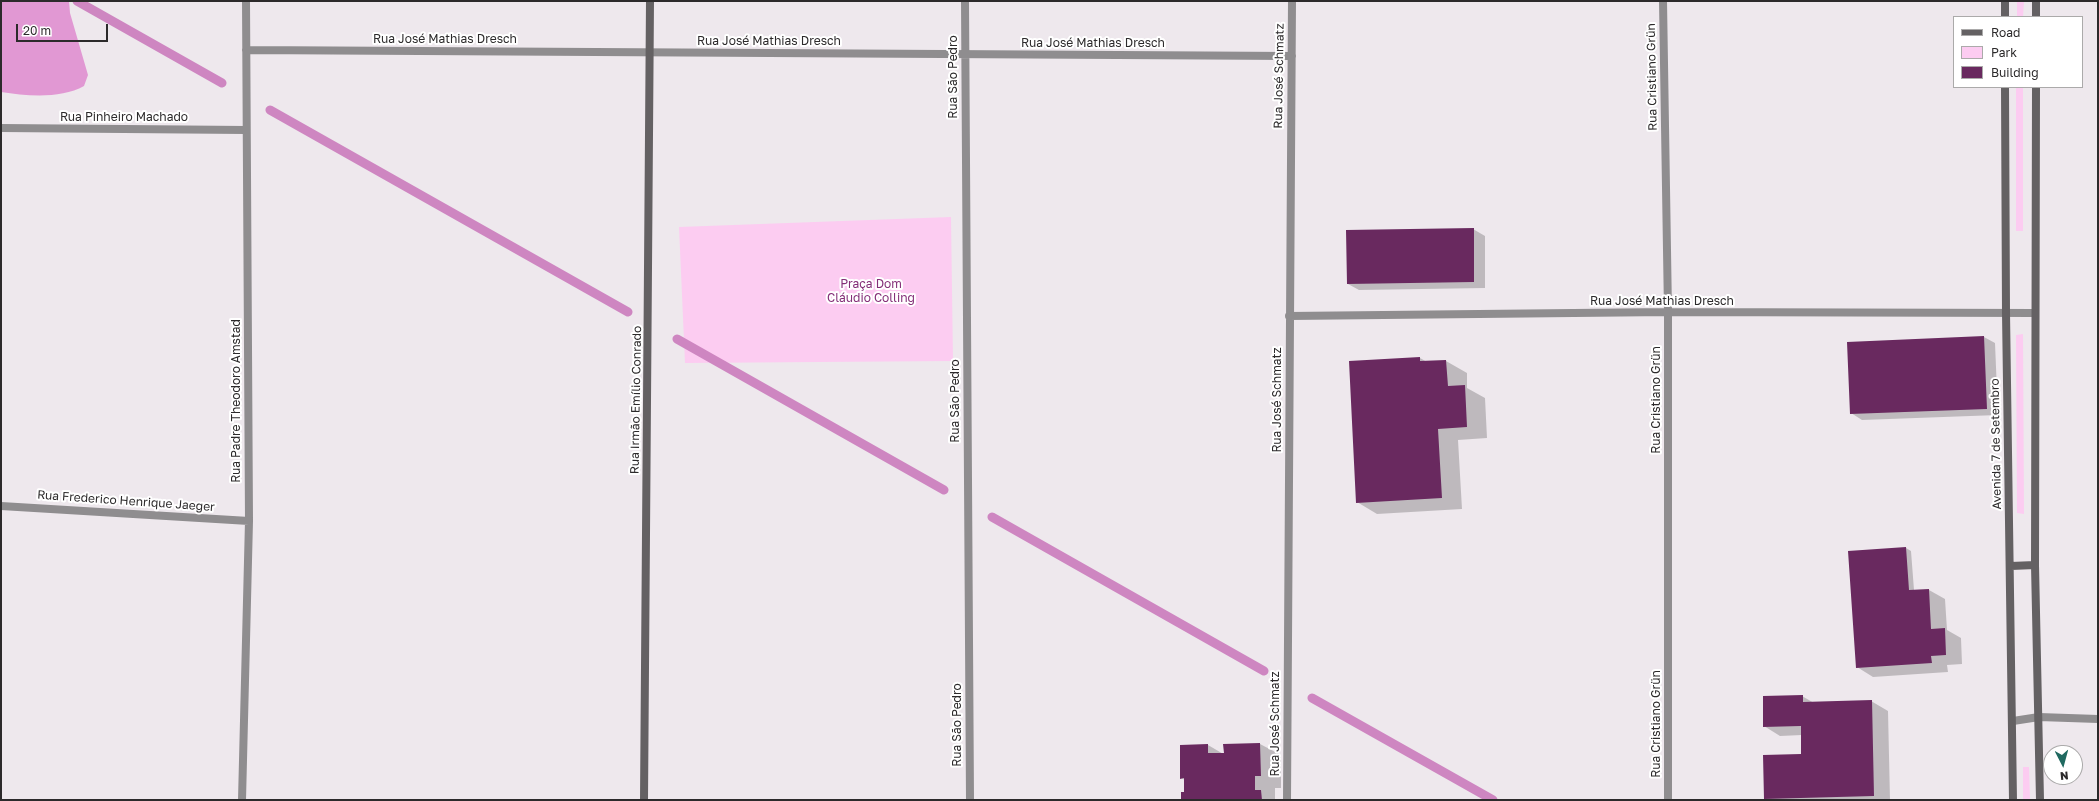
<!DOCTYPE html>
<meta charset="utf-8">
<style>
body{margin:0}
#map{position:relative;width:2099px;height:801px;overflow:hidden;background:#eee8ed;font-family:"Golos Text",sans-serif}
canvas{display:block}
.frame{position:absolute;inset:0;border:2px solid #2c2a2b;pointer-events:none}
.legend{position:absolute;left:1953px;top:16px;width:130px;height:72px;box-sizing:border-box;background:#fff;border:1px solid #abaaaa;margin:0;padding:5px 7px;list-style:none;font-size:12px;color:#2c2a2b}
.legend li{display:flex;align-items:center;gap:8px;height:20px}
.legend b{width:20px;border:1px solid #abaaaa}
.north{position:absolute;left:2043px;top:745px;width:40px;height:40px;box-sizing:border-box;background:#fff;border:1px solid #abaaaa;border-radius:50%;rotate:174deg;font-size:11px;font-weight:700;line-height:16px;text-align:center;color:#2c2a2b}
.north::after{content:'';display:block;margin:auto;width:14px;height:18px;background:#206960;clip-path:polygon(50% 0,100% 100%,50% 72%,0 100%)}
.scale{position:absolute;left:16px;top:24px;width:92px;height:18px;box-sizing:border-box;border:2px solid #2c2a2b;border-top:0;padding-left:5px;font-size:12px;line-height:14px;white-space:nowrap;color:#2c2a2b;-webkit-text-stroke:3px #fff;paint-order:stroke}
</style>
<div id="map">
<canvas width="2099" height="801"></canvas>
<div class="frame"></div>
<ul class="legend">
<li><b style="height:5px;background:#646163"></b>Road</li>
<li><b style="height:11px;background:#fcccf1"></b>Park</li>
<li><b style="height:11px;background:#69295f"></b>Building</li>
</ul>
<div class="north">N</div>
<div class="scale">20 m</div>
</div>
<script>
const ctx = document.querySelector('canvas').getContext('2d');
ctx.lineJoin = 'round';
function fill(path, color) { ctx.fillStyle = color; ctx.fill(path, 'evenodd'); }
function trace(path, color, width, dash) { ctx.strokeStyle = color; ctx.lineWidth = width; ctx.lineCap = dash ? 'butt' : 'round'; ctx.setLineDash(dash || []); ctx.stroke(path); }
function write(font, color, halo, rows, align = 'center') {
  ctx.font = font + ' "Golos Text",sans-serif'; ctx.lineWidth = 4; ctx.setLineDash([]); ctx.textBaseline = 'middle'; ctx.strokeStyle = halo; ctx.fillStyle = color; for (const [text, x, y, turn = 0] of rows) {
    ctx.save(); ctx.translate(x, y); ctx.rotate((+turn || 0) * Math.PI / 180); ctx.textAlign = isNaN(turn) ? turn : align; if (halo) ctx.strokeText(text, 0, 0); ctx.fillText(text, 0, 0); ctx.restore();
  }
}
const green = new Path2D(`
 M2017 1H2024L2023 17H2017Z
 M2016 87H2023V231H2016Z
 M951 217 953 361 685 363 679 227Z
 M2023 334 2024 514 2017 513 2016 335Z
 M2023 767H2029L2030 800H2023Z`);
const forest = new Path2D(`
 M1 1H69L70 13 88 75 84 86C61 99 27 96 1 92Z`);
const shadow = new Path2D(`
 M1473 229 1485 236V288L1359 290 1348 284Z
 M1984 337 1995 343 1998 415 1862 420 1851 413Z
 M1420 358 1427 362 1446 361 1467 373V388L1485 398 1487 438 1458 440 1462 509 1377 514 1357 502Z
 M1906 548 1911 551 1914 590H1929L1945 599 1947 630 1961 638 1962 664 1947 665 1948 672 1873 677 1857 667Z
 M1802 696 1814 703 1871 701 1888 711 1890 800H1768L1764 798 1802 755V735L1780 736 1764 726Z
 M1260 744 1281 755V788H1275V799L1277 800H1182L1185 793V780L1181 778 1208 745 1225 755 1224 745Z`);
const stream = new Path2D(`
 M77 1 222 83
 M270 110 628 312
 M677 339 944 490
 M992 517 1264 671
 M1312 698 1493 800`);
const building = new Path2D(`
 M1474 228V282L1347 284 1346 230Z
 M1984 336 1987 409 1850 414 1847 342Z
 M1420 357V361L1446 360 1448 386 1465 385 1467 427 1438 429 1442 498 1356 503 1349 361Z
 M1906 547 1909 590 1929 589 1931 629 1945 628 1946 655 1931 656 1932 663 1856 668 1848 551Z
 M1803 695V702L1872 700 1874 796 1764 799 1763 755 1801 754V726L1763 727V696Z
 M1260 743 1261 776H1255V790H1261L1262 800H1181V792H1184V778L1180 779V745L1208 744V753H1224L1223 744Z`);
const street = new Path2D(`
 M965 1 970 800
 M1663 1 1668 312V800
 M246 50 1292 56
 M1 128 246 130
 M1289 316 1668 312 2034 313
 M1 506 249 521
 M2013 721 2039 717 2098 719
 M242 800 249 521 246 1
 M1287 800 1292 1`);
const secondary = new Path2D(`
 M2005 1V17
 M2036 17V1
 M2005 87 2006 313 2013 800
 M2036 87 2035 565 2040 800
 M2011 566 2035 565
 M644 800 650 1`);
const streetNames = [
 ["Rua José Mathias Dresch",445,39],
 ["Rua José Mathias Dresch",769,41],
 ["Rua José Mathias Dresch",1093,43],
 ["Rua José Schmatz",1279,76,-89],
 ["Rua São Pedro",953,77,-90],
 ["Rua Cristiano Grün",1652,77,-91],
 ["Rua Pinheiro Machado",124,117],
 ["Rua José Mathias Dresch",1662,301],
 ["Rua Irmão Emílio Conrado",636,400,-89],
 ["Rua José Schmatz",1277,400,-90],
 ["Rua Cristiano Grün",1656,400,-90],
 ["Rua Padre Theodoro Amstad",236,401,-90],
 ["Rua São Pedro",955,401,-90],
 ["Avenida 7 de Setembro",1996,444,-91],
 ["Rua Frederico Henrique Jaeger",126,501,4],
 ["Rua José Schmatz",1275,724,-90],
 ["Rua Cristiano Grün",1656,724,-90],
 ["Rua São Pedro",957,725,-90]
];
const parkNames = [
 ["Praça Dom",871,284],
 ["Cláudio Colling",871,298]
];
fill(green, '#fcccf1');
fill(forest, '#e198d3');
fill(shadow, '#0003');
trace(stream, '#ce86c1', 9);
fill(building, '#69295f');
trace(street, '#8f8d8f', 8);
trace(secondary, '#646163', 8);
write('12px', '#2c2a2b', '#fff', streetNames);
write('12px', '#842f78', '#fff', parkNames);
</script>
